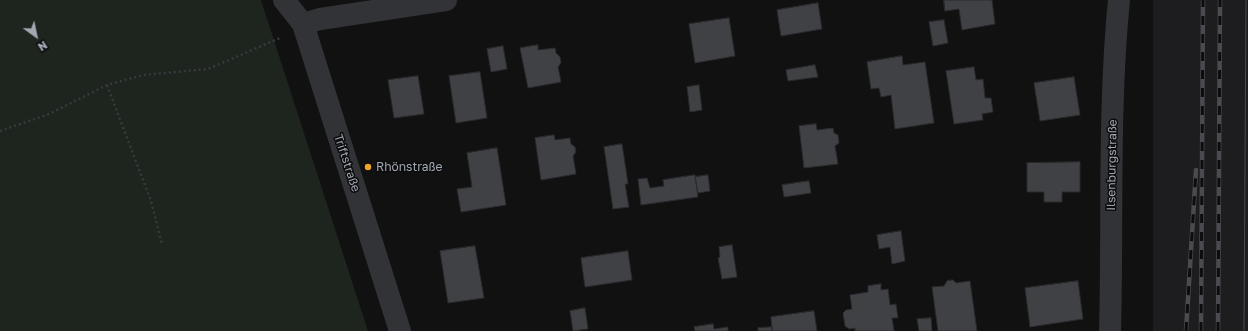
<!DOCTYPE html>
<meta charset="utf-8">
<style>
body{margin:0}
#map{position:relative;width:1248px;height:331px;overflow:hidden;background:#111112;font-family:"Golos Text",sans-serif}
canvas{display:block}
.north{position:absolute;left:16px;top:16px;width:40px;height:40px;-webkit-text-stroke:3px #0c0c0d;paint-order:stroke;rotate:147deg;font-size:11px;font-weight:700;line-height:16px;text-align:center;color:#a2a8b3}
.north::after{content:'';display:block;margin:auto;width:14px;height:18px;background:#a2a8b3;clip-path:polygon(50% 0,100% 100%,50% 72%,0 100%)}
</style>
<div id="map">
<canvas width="1248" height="331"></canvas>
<div class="north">N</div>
</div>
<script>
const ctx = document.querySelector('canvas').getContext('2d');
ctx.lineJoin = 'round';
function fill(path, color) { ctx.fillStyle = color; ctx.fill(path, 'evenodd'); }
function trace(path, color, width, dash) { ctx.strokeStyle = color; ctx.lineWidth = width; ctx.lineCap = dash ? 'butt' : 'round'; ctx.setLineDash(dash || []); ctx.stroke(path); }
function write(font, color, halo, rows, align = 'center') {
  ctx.font = font + ' "Golos Text",sans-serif'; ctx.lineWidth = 3; ctx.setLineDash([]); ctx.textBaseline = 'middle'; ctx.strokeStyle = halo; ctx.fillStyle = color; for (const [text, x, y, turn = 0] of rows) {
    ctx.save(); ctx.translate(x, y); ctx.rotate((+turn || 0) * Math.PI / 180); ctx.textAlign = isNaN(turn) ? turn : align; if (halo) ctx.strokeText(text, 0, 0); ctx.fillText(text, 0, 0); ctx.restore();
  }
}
const built = new Path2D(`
 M1153 0H1248V331H1153Z`);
const green = new Path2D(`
 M0 0H261L368 331H0Z`);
const building = new Path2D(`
 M944 0H992L995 24 962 30 959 9 945 11Z
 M818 3 822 29 781 36 777 10Z
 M729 18 735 56 695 63 689 24Z
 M944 20 948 43 933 46 929 22Z
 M538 45V50L555 48 556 53 560 57 561 63 558 67 561 82 528 88 520 48Z
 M503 46 507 69 491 72 487 49Z
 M902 56 903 65 925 62 934 123 895 129 891 95 881 97 879 88 871 89 867 62Z
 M815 65 818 77 788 81 786 70Z
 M974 67 976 80 983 79 985 98H991L993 112 982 114 983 120 954 124 946 71Z
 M480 72 487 118 456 123 449 76Z
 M418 76 424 114 394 118 388 80Z
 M1074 77 1080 115 1040 121 1034 83Z
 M699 85 702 110 690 112 687 87Z
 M816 124 817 130 833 128 834 133 838 135 839 143 835 146 838 164 804 168 799 126Z
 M554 135 555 140 570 138 571 144 575 147 576 152 573 156 576 174 541 180 535 138Z
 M622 144 626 170 628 184H625L629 207 613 209 604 147Z
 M497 148 506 205 461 212 457 189 472 187 467 153Z
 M1080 162V192H1062V202H1044V192H1027V163Z
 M695 175 698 197 641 205 638 179 647 178 650 188 664 186 663 180Z
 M708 175 710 191 698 193 695 177Z
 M809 181 811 193 784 197 782 185Z
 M901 231 905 261 892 264 890 247 879 249 877 235Z
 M732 245 737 277 722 279 718 258 720 257 719 247Z
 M475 246 484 298 448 303 440 251Z
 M628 251 632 280 585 287 581 258Z
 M953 280 956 283 970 281 977 331H938L932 287 944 286 947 281Z
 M1078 281 1083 319 1030 327 1025 288Z
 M881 284V290L888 289 890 305 896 304 898 318H892L894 331H855V328L849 329 845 326 843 313 846 310 852 309 850 295 868 292V286Z
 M585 308 588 329 573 331 570 311Z
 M814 311 817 331H772L771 317Z
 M931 318 932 331H919L917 319Z
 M713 324 714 329 728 327V331H695L694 327Z
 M772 327V331H758V328Z`);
const path = new Path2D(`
 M107 85 151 201 162 244
 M0 131 49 114 107 85 143 75 208 69 280 38`);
const minor = new Path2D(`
 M284 0 303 24 400 331
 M303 24 320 19 446 0
 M1110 331C1113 221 1108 110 1119 0`);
const tram = new Path2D(`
 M1244 331 1246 0`);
const rail = new Path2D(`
 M1186 331 1196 170
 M1201 331 1203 0
 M1218 331 1220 0`);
const markers = [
 [368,167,4,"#efa52c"]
];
const streetNames = [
 ["Triftstraße",347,163,72],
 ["Ilsenburgstraße",1112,165,-89]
];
const poiNames = [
 ["Rhönstraße",376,167]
];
fill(built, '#1d1d1f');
fill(green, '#1d251e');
fill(building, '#404145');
trace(building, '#2b2b2e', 1);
trace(path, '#383a3e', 2.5, [2, 3]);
trace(minor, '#323337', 22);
trace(tram, '#494b50', 1);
trace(rail, '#494b50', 4.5);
trace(rail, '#0c0c0d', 3, [9]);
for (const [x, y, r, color] of markers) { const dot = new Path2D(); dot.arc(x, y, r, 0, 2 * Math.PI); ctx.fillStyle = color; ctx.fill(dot); trace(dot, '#0c0c0d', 1.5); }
write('12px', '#a2a8b3', '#0c0c0d', streetNames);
write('12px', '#a2a8b3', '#0c0c0d', poiNames, 'left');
</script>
